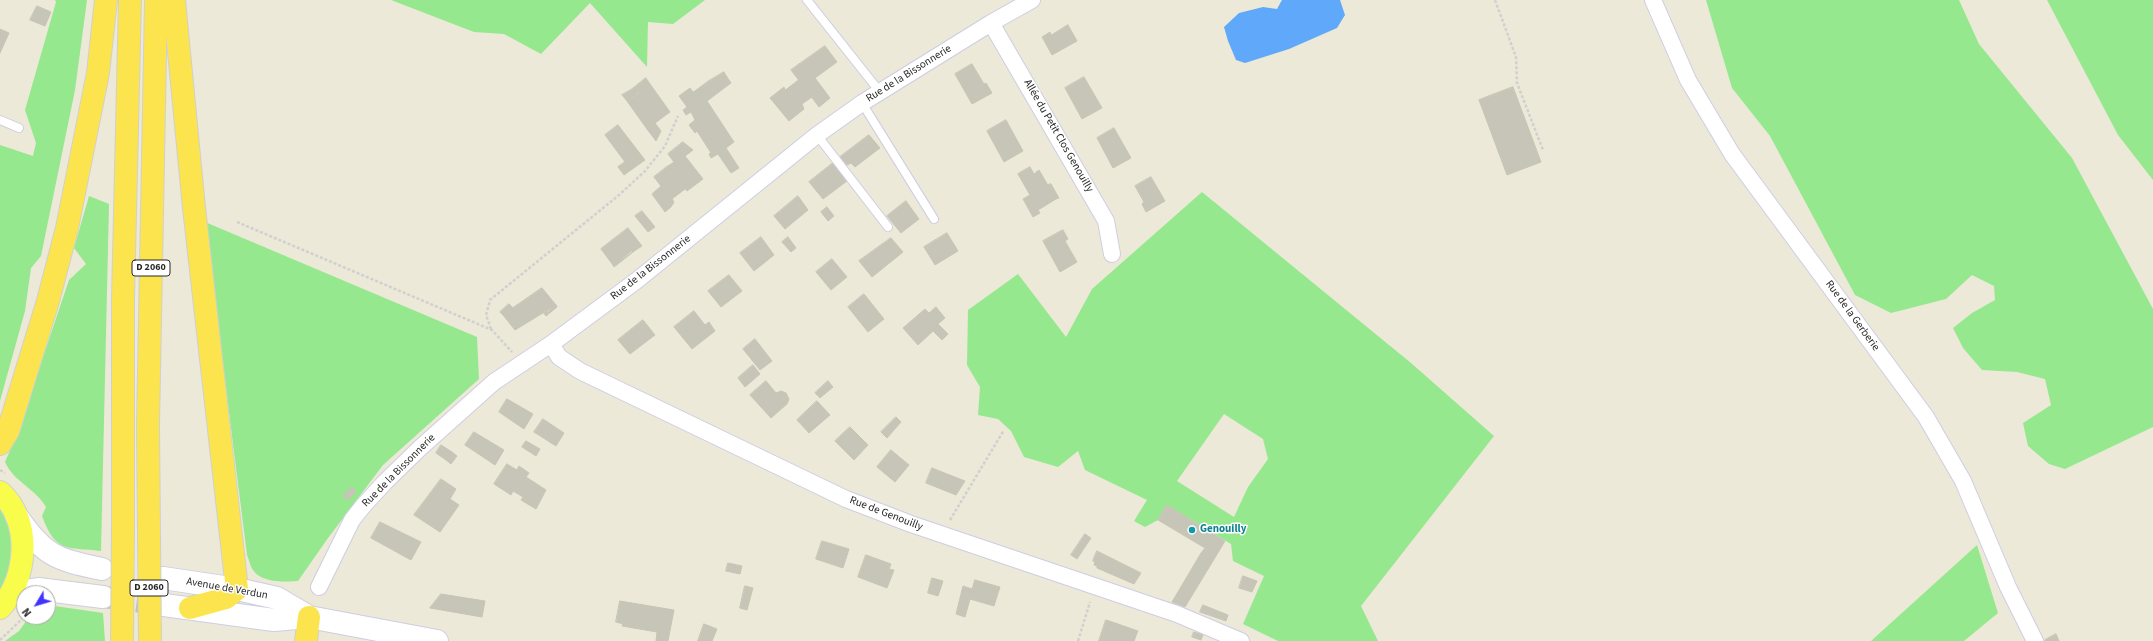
<!DOCTYPE html>
<meta charset="utf-8">
<style>
body{margin:0}
#map{position:relative;width:2153px;height:641px;overflow:hidden;background:#ece9d8;font-family:"Source Sans 3",sans-serif}
canvas{display:block}
.north{position:absolute;left:16px;top:585px;width:40px;height:40px;box-sizing:border-box;background:#fff;border:1px solid #a9a9a9;border-radius:50%;rotate:232deg;font-size:11px;font-weight:700;line-height:16px;text-align:center;color:#282828}
.north::after{content:'';display:block;margin:auto;width:14px;height:18px;background:#4232ff;clip-path:polygon(50% 0,100% 100%,50% 72%,0 100%)}
</style>
<div id="map">
<canvas width="2153" height="641"></canvas>
<div class="north">N</div>
</div>
<script>
const ctx = document.querySelector('canvas').getContext('2d');
ctx.lineJoin = 'round';
function fill(path, color) { ctx.fillStyle = color; ctx.fill(path, 'evenodd'); }
function trace(path, color, width, dash) { ctx.strokeStyle = color; ctx.lineWidth = width; ctx.lineCap = dash ? 'butt' : 'round'; ctx.setLineDash(dash || []); ctx.stroke(path); }
function write(font, color, halo, rows, align = 'center') {
  ctx.font = font + ' "Source Sans 3",sans-serif'; ctx.lineWidth = 3; ctx.setLineDash([]); ctx.textBaseline = 'middle'; ctx.strokeStyle = halo; ctx.fillStyle = color; for (const [text, x, y, turn = 0] of rows) {
    ctx.save(); ctx.translate(x, y); ctx.rotate((+turn || 0) * Math.PI / 180); ctx.textAlign = isNaN(turn) ? turn : align; if (halo) ctx.strokeText(text, 0, 0); ctx.fillText(text, 0, 0); ctx.restore();
  }
}
const green = new Path2D(`
 M55 0H87L75 90 41 256 31 268 25 311 0 401V145L33 156 36 143 25 110 56 2Z
 M391 0H705L673 24 648 22 647 67 590 3 541 54 504 34 474 32Z
 M1706 0H1959L1979 44 2072 158 2153 309V427L2065 469 2049 464 2028 446 2023 423 2051 405 2045 379 2017 372 1982 370 1963 348 1953 328 1972 313 1995 300 1994 286 1972 275 1946 299 1891 313 1855 295 1770 136 1732 88Z
 M2047 0H2153V180L2118 135Z
 M1202 192 1411 363 1494 436 1361 606 1378 641H1278L1243 624 1264 576 1233 561 1231 544 1167 505 1158 520 1145 527 1134 521 1147 500 1085 470 1078 451 1058 467 1024 457 1011 431 998 419 978 415 980 387 967 365 968 310 1018 274 1066 337 1092 289ZM1224 414 1263 439 1268 459 1248 487 1234 517 1177 481Z
 M89 196 109 204 101 551C66 547 56 553 42 516L46 507C36 489 14 482 5 462L17 434 69 280 86 264 74 248Z
 M205 222 477 337 479 379 383 465 328 538 298 581C285 582 261 583 253 570 250 566 249 559 247 555Z
 M0 509C18 542 16 563 0 595Z
 M1977 545 1998 613 1964 641H1871Z
 M48 605 103 613 105 641H5L19 631 29 617H48Z`);
const water = new Path2D(`
 M1282 0H1340L1345 15 1337 28 1289 49 1245 63 1236 60 1228 41 1224 27 1239 13 1263 7 1277 9Z`);
const building = new Path2D(`
 M37 6 51 12 45 26 30 20Z
 M1068 25 1077 41 1052 55 1042 37 1050 32 1051 35Z
 M0 29 9 33 0 53Z
 M825 46 837 62 815 78 830 98 819 107 791 70Z
 M972 64 984 84 986 83 992 93 972 104 955 74Z
 M724 72 727 77 712 87 709 81Z
 M727 77 731 83 707 101 734 142 726 148 739 168 731 173 718 154 711 158 709 154 711 153 697 131 695 133 689 125 695 120 691 112 686 115 683 110 698 99 697 97Z
 M1084 77 1102 108 1082 119 1065 88Z
 M646 78 650 84 635 96 631 90Z
 M799 80 812 97 802 104 804 109 789 121 770 98 784 87 785 90Z
 M709 81 712 87 697 97 698 99 687 107 679 96 690 88 693 92Z
 M650 84 670 112 647 129 627 101Z
 M1513 87 1541 162 1507 175 1479 100Z
 M631 90 635 96 627 101 622 95Z
 M1006 120 1023 151 1004 162 987 131Z
 M655 123 661 131 656 141 647 129Z
 M618 125 645 160 631 170 605 135Z
 M1114 128 1131 158 1113 168 1097 138Z
 M869 135 880 148 855 167 851 163 847 165 840 157Z
 M683 142 693 150 685 156 703 179 687 191 668 166 674 162 668 154Z
 M625 162 631 170 624 175 618 167Z
 M833 163 847 181 823 199 809 182Z
 M668 166 685 189 672 199 674 202 671 207 665 212 652 194 661 186 654 177Z
 M1030 167 1034 174 1039 170 1056 199 1038 210 1040 213 1033 217 1023 199 1030 195 1018 174Z
 M1151 177 1165 201 1146 212 1142 204 1144 202 1135 186Z
 M1051 184 1059 198 1056 199 1048 185Z
 M798 196 808 210 785 229 774 216Z
 M906 201 919 219 901 233 887 216Z
 M827 207 834 216 828 221 821 212Z
 M642 211 655 227 648 232 635 216Z
 M628 228 642 246 613 265 601 249Z
 M1063 230 1068 239 1065 241 1077 262 1060 272 1043 241Z
 M947 233 958 251 935 265 924 247Z
 M761 237 774 255 754 271 740 253Z
 M788 237 796 248 791 252 782 242Z
 M891 238 903 252 872 277 859 261Z
 M632 251 633 252 614 267 613 265Z
 M832 259 847 277 831 290 816 272Z
 M729 275 742 291 721 307 708 291Z
 M542 288 556 305 515 330 503 315Z
 M864 294 884 319 868 332 848 307Z
 M509 304 513 308 503 315 500 312Z
 M556 305 557 307 546 316 543 312 546 310 547 312Z
 M936 307 945 318 938 324 948 334 942 340 933 331 918 345 903 328 925 309 929 313Z
 M694 311 705 325 709 322 715 331 692 349 674 327Z
 M643 320 655 335 630 354 618 340Z
 M755 339 772 361 760 370 743 349Z
 M753 365 760 374 745 387 738 378Z
 M766 381 776 393 781 391 786 393 789 399 787 404 771 418 750 395Z
 M828 381 833 387 820 398 815 393Z
 M507 399 533 414 524 429 499 412Z
 M817 401 830 415 809 433 797 420Z
 M896 417 901 422 887 438 881 432Z
 M543 419 564 433 556 446 534 432Z
 M850 427 868 445 854 460 835 441Z
 M474 432 504 450 495 465 465 445Z
 M526 441 540 449 536 456 522 447Z
 M441 445 452 452 446 460 436 453Z
 M891 450 909 465 895 482 877 467Z
 M452 452 457 456 451 464 446 460Z
 M507 464 517 470 519 466 529 473 526 477 546 490 536 509 521 500 523 497 513 491 511 495 494 484Z
 M932 468 965 481 956 495 926 483Z
 M441 479 456 489 450 499 459 505 440 532 414 515Z
 M352 487 356 492 348 500 343 496Z
 M1167 505 1225 541 1216 556 1208 551 1205 556 1201 553 1205 548 1158 520Z
 M380 522 421 542 411 560 371 538Z
 M1085 534 1091 538 1077 559 1071 555Z
 M822 541 849 549 843 568 816 559Z
 M1097 551 1141 573 1134 584 1097 568V566L1094 565 1095 562 1093 561Z
 M1208 551 1216 556 1185 607 1172 602 1201 553 1205 556Z
 M866 555 891 564 889 569 894 570 887 588 858 577Z
 M728 563 742 566 740 574 726 571Z
 M1243 576 1257 581 1252 592 1239 588Z
 M932 578 943 581 938 596 928 593Z
 M975 580 1000 587 994 606 970 599 965 617 956 614 963 586 972 589Z
 M745 586 753 588 747 610 740 608Z
 M441 594 485 601 482 617 430 608Z
 M620 601 674 610 668 641H656L657 632 622 626 623 624 616 622Z
 M1203 605 1228 615 1226 621 1200 612Z
 M1106 620 1118 624 1117 626 1137 633 1134 641H1099Z
 M704 624 717 629 712 641H698Z
 M1118 624 1138 631 1137 633 1117 626Z
 M1194 632 1203 635 1201 640 1192 637Z
 M2056 634 2059 641H2045V640Z`);
const secondaryTunnel = new Path2D(`
 M104 597 164 605`);
const path = new Path2D(`
 M1495 0 1516 57 1517 83 1543 150
 M237 222 492 330 512 352
 M491 329 486 315 490 300 619 195 645 171 665 146 678 116
 M0 470 5 473
 M950 520 1004 430
 M0 640 24 617
 M1078 641 1090 602`);
const service = new Path2D(`
 M807 0 880 92
 M862 103 934 219
 M0 120 19 128
 M817 135 888 227`);
const minor = new Path2D(`
 M1653 0 1688 80 1732 154 1926 417 1963 481 2008 587 2035 641
 M991 23 1106 221 1112 254
 M551 344 559 357 580 371 846 499 911 524 1177 614 1241 641
 M319 587 352 520 363 506 385 482 420 448 494 382 551 344 636 281 817 135 862 103 991 23 1032 0`);
const secondary = new Path2D(`
 M16 515C45 556 54 559 102 569
 M163 578 237 589 277 598 309 617
 M12 593 38 589 103 597
 M164 605 274 620 309 617 437 641`);
const primary = new Path2D(`
 M0 492C32 520 28 579 0 608`);
const trunk = new Path2D(`
 M174 0 194 208 237 589 226 598 190 608
 M0 444 8 431 48 301 67 228 98 73 106 0
 M123 530V299L130 0
 M149 536 148 425 156 0
 M306 641 309 617`);
const trunkBridge = new Path2D(`
 M149 536 150 641
 M122 641 123 530`);
const markers = [
 [1192,530,4,"#0f9aa8"]
];
const shields = [
 [151,268,38],
 [149,588,38]
];
const shieldNames = [
 ["D 2060",151,268],
 ["D 2060",149,588]
];
const streetNames = [
 ["Rue de la Bissonnerie",909,74,-32],
 ["Allée du Petit Clos Genouilly",1058,136,60],
 ["Rue de la Bissonnerie",651,268,-38],
 ["Rue de la Gerberie",1852,316,54],
 ["Rue de la Bissonnerie",399,471,-45],
 ["Rue de Genouilly",886,514,21],
 ["Avenue de Verdun",227,589,10]
];
const cultureNames = [
 ["Genouilly",1200,530]
];
fill(green, '#95e88e');
fill(water, '#60a8f9');
fill(building, '#c7c5b8');
trace(building, '#c7c5b2', 1);
trace(secondaryTunnel, '#c5c2b5', 22, [22, 11]);
trace(service, '#cecde3', 10);
trace(minor, '#cecde3', 18);
trace(secondary, '#cecde3', 24);
trace(primary, '#d0d0d0', 24);
trace(trunk, '#d0d0d0', 24);
trace(path, '#d0d0d0', 2.5, [3, 2]);
trace(service, '#fff', 8);
trace(minor, '#fff', 16);
trace(secondary, '#fff', 22);
trace(primary, '#f8fd4c', 22);
trace(trunk, '#fce44e', 22);
trace(trunkBridge, '#d0d0d0', 24, []);
trace(trunkBridge, '#fce44e', 22);
for (const [x, y, r, color] of markers) { const dot = new Path2D(); dot.arc(x, y, r, 0, 2 * Math.PI); ctx.fillStyle = color; ctx.fill(dot); trace(dot, '#fff', 1.5); }
for (const [x, y, w] of shields) { const box = new Path2D(); box.roundRect(x - w / 2, y - 8, w, 16, 3); ctx.fillStyle = '#fff'; ctx.fill(box); trace(box, '#282828', 1); }
write('bold 10px', '#282828', null, shieldNames);
write('11px', '#282828', '#fff', streetNames);
write('bold 11px', '#0d838f', '#fff', cultureNames, 'left');
</script>
